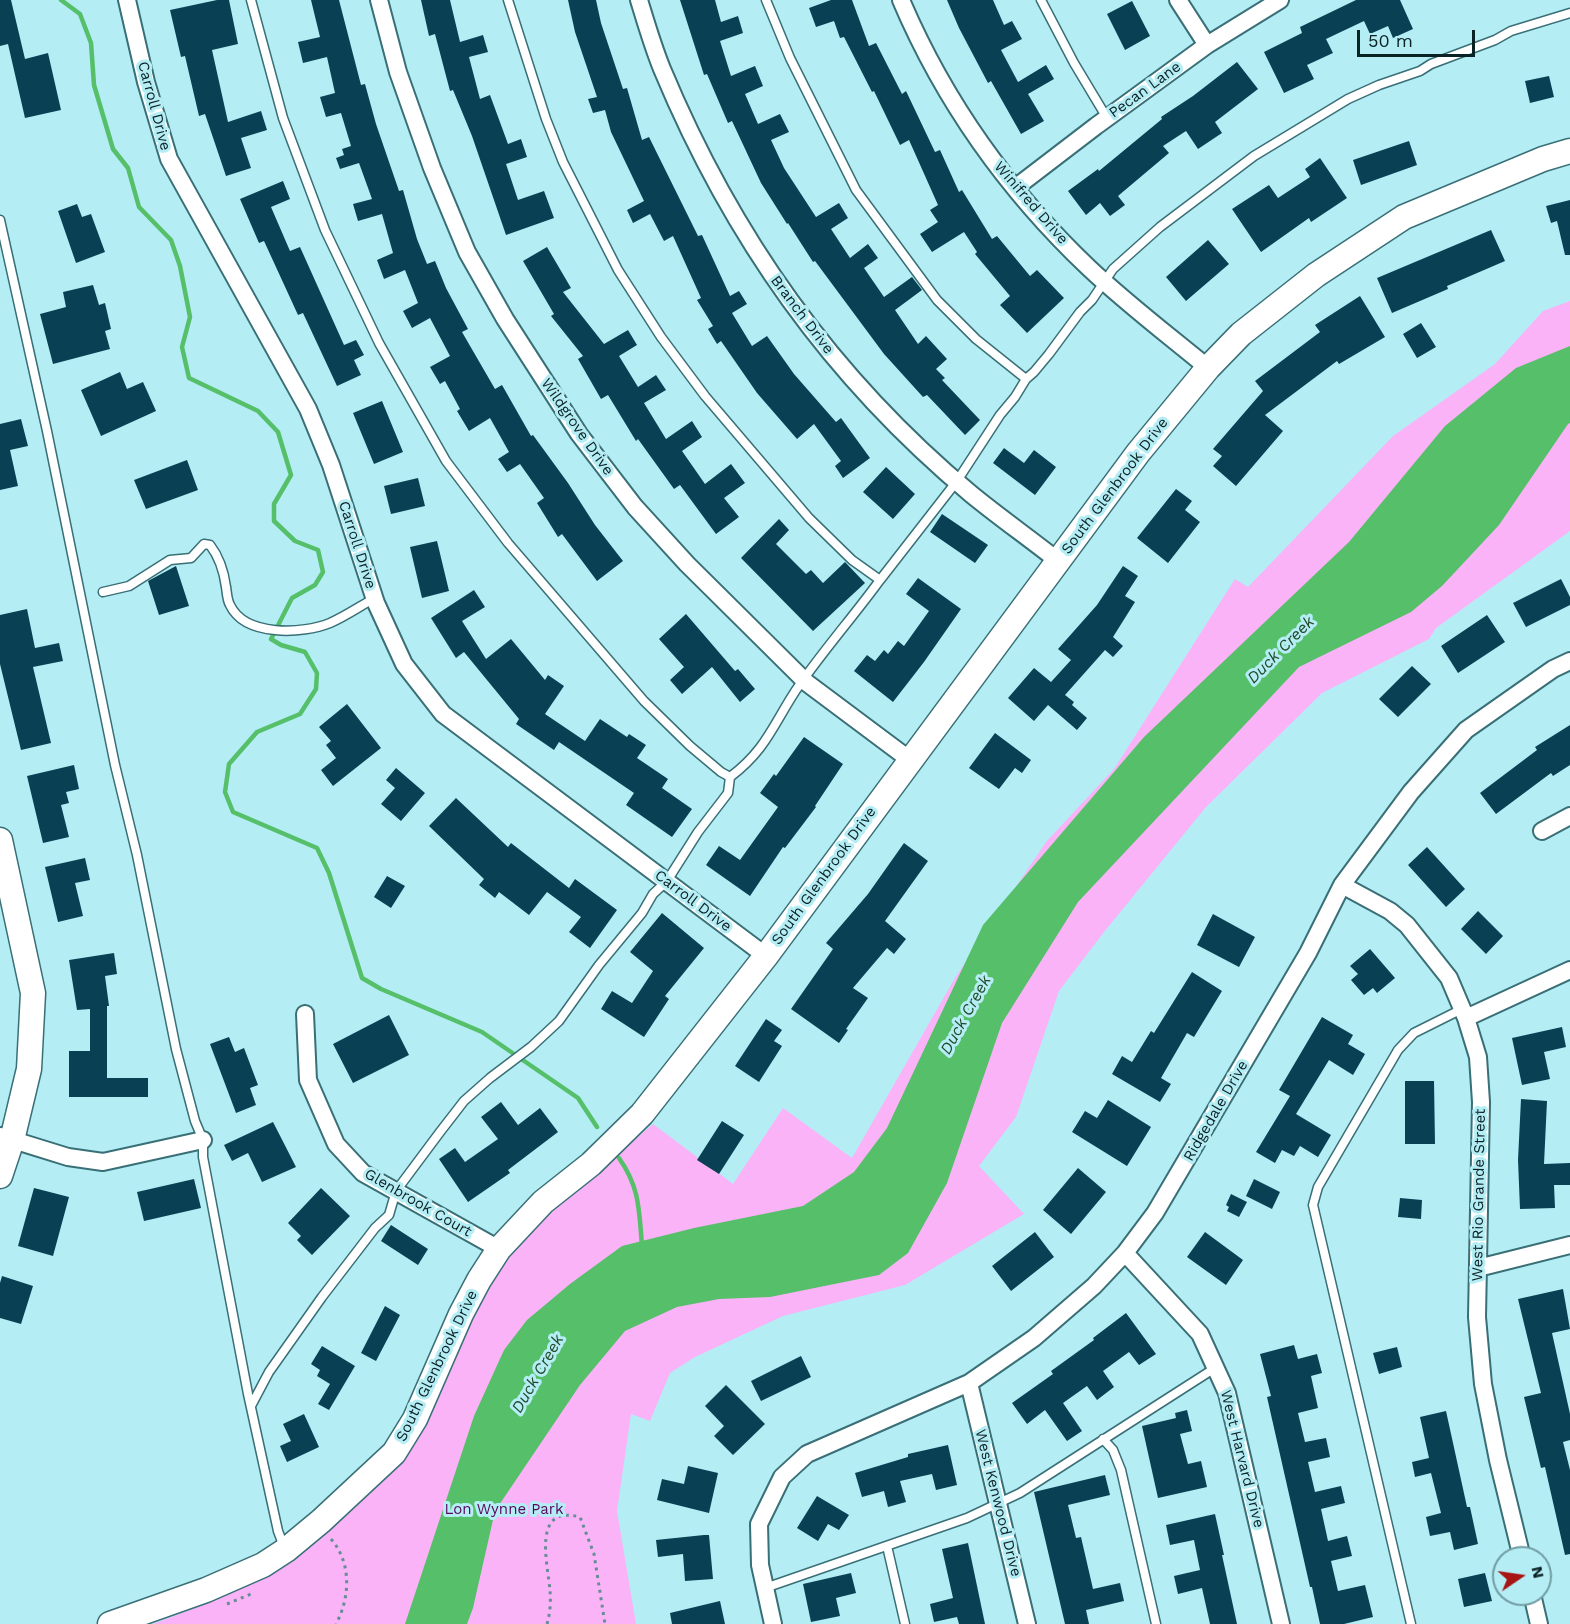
<!DOCTYPE html>
<style>
body{margin:0}
#map{position:relative;width:1570px;height:1624px;overflow:hidden;background:#b5edf5;font-family:"Work Sans",sans-serif}
canvas{display:block}
.north{position:absolute;left:1492px;top:1546px;width:60px;height:60px;box-sizing:border-box;background:#b5edf5;border:2px solid #719ca2;border-radius:50%;rotate:77deg;font-size:16px;font-weight:700;line-height:24px;text-align:center;color:#0b2225}
.north::after{content:'';display:block;margin:auto;width:21px;height:27px;background:#a81515;clip-path:polygon(50% 0,100% 100%,50% 72%,0 100%)}
.scale{position:absolute;left:1357px;top:30px;width:118px;height:27px;box-sizing:border-box;border:3px solid #0b2225;border-top:0;padding-left:8px;font-size:18px;line-height:21px;white-space:nowrap;color:#0b2225;-webkit-text-stroke:4px #b5edf5;paint-order:stroke}
</style>
<div id="map">
<canvas width="1570" height="1624"></canvas>
<div class="north">N</div>
<div class="scale">50 m</div>
</div>
<script>
const ctx = document.querySelector('canvas').getContext('2d');
ctx.lineJoin = 'round';
function fill(path, color) { ctx.fillStyle = color; ctx.fill(path, 'evenodd'); }
function trace(path, color, width, dash) { ctx.strokeStyle = color; ctx.lineWidth = width; ctx.lineCap = dash ? 'butt' : 'round'; ctx.setLineDash(dash || []); ctx.stroke(path); }
function write(font, color, halo, rows, align = 'center') {
  ctx.font = font + ' "Work Sans",sans-serif'; ctx.lineWidth = 6; ctx.setLineDash([]); ctx.textBaseline = 'middle'; ctx.strokeStyle = halo; ctx.fillStyle = color; for (const [text, x, y, turn = 0] of rows) {
    ctx.save(); ctx.translate(x, y); ctx.rotate((+turn || 0) * Math.PI / 180); ctx.textAlign = isNaN(turn) ? turn : align; if (halo) ctx.strokeText(text, 0, 0); ctx.fillText(text, 0, 0); ctx.restore();
  }
}
const green = new Path2D(`
 M1570 301V531L1436 628 1429 639 1322 693 1206 807 1104 932 1059 991 1016 1117 979 1166 1024 1214 905 1285 783 1316 695 1357 670 1373 650 1421 631 1414 617 1511 636 1624H153L195 1608 273 1574 340 1517 400 1461 432 1411 455 1349 504 1252 653 1124 733 1184 783 1108 852 1158 955 978 1046 842 1114 769 1235 579 1248 587 1393 436 1495 364 1543 311Z`);
const water = new Path2D(`
 M1570 346V423L1568 424 1499 525 1442 586 1411 612 1299 667 1078 902 1002 1023 947 1183 908 1253 879 1275 770 1297 719 1299 677 1307 625 1331 580 1385 495 1511 473 1608 467 1624H405L474 1416 504 1350 527 1320 570 1284 622 1246 694 1228 803 1206 854 1172 887 1128 983 925 1144 737 1349 542 1445 426 1516 368Z`);
const stream = new Path2D(`
 M61 0 80 14 91 43 94 85 113 149 128 168 139 207 171 240 180 266 190 317 182 347 189 378 258 411 278 432 291 475 274 504V521L295 541 318 550 323 572 315 585 292 598 271 639 281 645 305 652 317 673 316 689 300 714 257 732 229 764 225 792 233 812 317 848 329 873 362 978 381 989 482 1032 578 1098 597 1127
 M619 1158C640 1188 639 1210 642 1246`);
const building = new Path2D(`
 M0 0H11L25 59 48 53 61 110 25 118 8 44 0 46Z
 M217 0H229L238 44 212 50 228 122 261 111 267 130 241 138 251 168 226 176 205 114 199 116 185 56 181 57 170 10Z
 M311 0H339L361 85 365 84 376 124 399 191 403 190 417 239 427 264 435 261 446 288 468 329 462 332 495 389 502 385 531 436 533 435 568 483 595 525 623 561 597 581 562 534 558 537 537 503 544 498 520 464 507 472 498 459 509 452 490 418 469 431 457 411 460 409 445 381 440 384 430 367 450 356 430 318 412 328 403 311 418 303 405 270 384 279 377 260 393 253 382 214 358 221 353 204 372 199 359 163 340 169 336 158 344 155 342 149 351 146 341 113 326 117 320 97 335 93 327 57 303 63 298 42 320 37Z
 M421 0H450L460 42 483 35 488 52 469 57 480 99 490 95 508 144 521 139 527 157 506 164 518 200 544 191 554 218 506 235 472 136 453 90 450 91 435 34 429 36Z
 M568 0H596L601 23 623 89 627 88 642 140 649 137 698 236 702 235 730 296 739 291 747 304 732 313 752 346 767 336 794 374 836 422 841 418 870 458 843 478 835 466 841 461 814 424 797 439 757 393 721 341 717 344 708 329 713 326 697 300 701 298 673 236 664 241 650 214 633 223 627 210 644 201 611 132 605 110 593 113 588 99 597 97 575 32Z
 M680 0H715L721 22 738 16 743 33 720 41 731 76 755 66 763 86 745 94 758 124 780 114 789 132 771 140 784 168 816 217 839 203 848 218 831 229 850 258 868 244 878 258 864 268 884 297 912 277 922 290 895 310 918 344 926 336 947 359 936 369 945 378 942 380 980 420 965 435 927 395 923 397 884 354 815 261 813 262 788 223 787 224 761 183 732 121 728 123 707 74 704 75Z
 M831 0H852L869 46 876 43 902 94 906 91 935 152 940 150 959 192 962 190 992 239 997 236 1030 276 1037 270 1064 298 1027 333 1000 305 1010 296 975 254 977 252 964 232 932 252 920 234 938 222 930 210 938 205 909 140 900 145 874 91 872 92 844 37 840 38 834 21 816 27 809 8Z
 M947 0H993L1004 25 1012 21 1022 39 1001 50 1018 82 1046 65 1054 79 1028 94 1044 121 1021 134 991 81 988 83 959 28Z
 M1356 0H1400L1413 29 1393 38 1388 26 1370 34 1364 21 1326 39 1333 53 1307 65 1314 79 1284 93 1264 52 1302 33 1300 27Z
 M1132 1 1150 36 1125 50 1107 14Z
 M1237 62 1258 89 1215 122 1222 133 1198 149 1186 131 1163 146 1169 153 1118 196 1125 205 1110 216 1100 203 1086 215 1068 191 1098 169 1099 171 1162 119 1161 117 1193 96Z
 M1549 76 1554 97 1530 103 1525 81Z
 M1409 141 1417 165 1361 185 1353 160Z
 M1320 158 1347 198 1311 222 1309 218 1261 252 1232 209 1269 185 1278 198 1310 177 1305 169Z
 M283 181 290 199 271 207 290 251 300 247 344 345 356 340 364 355 354 360 361 375 337 386 303 313 298 315 264 241 259 243 240 199Z
 M1570 200V255H1565L1557 221 1551 223 1546 206Z
 M77 204 82 217 91 214 105 252 76 263 58 211Z
 M1491 230 1505 261 1447 286 1448 289 1392 313 1377 278Z
 M1208 240 1229 264 1186 301 1166 277Z
 M547 247 571 288 563 292 604 344 628 330 637 345 619 356 638 387 656 375 666 390 644 403 666 439 692 421 702 437 682 451 705 484 731 464 745 483 724 498 739 517 716 534 680 485 674 489 638 439 636 441 608 395 601 399 578 359 583 356 551 316 554 314 523 261Z
 M93 285 99 305 105 303 111 329 105 331 110 349 53 364 40 314 66 307 63 292Z
 M1360 296 1385 337 1339 364 1337 361 1265 415 1283 431 1236 486 1213 466 1222 456 1213 449 1263 391 1255 381 1320 332 1315 325Z
 M1421 323 1436 347 1417 358 1403 334Z
 M120 372 127 389 143 382 156 411 101 436 81 390Z
 M382 401 403 452 374 464 353 413Z
 M21 419 28 446 10 450 18 486 0 490V424Z
 M1004 448 1024 463 1034 450 1056 467 1035 495 993 463Z
 M187 460 198 490 146 509 134 480Z
 M886 467 915 494 893 519 863 492Z
 M418 478 425 506 391 514 384 486Z
 M1176 489 1192 501 1185 510 1200 522 1168 563 1137 538Z
 M942 514 988 545 975 563 930 532Z
 M779 519 789 530 776 544 806 574 811 570 823 583 845 562 865 583 813 631 741 558Z
 M437 541 449 591 422 598 410 547Z
 M176 566 189 606 159 615 148 581Z
 M1123 566 1138 576 1125 596 1135 602 1113 637 1123 646 1113 657 1105 650 1065 695 1074 702 1072 705 1087 718 1077 730 1048 705 1034 721 1008 698 1034 668 1051 682 1071 660 1058 649 1097 605Z
 M918 578 961 609 924 662 893 702 854 671 867 655 875 661 884 650 888 654 898 641 904 646 929 611 906 594Z
 M1561 579 1570 597V605L1526 627 1513 603Z
 M474 590 485 607 462 621 486 659 511 639 545 680 548 675 564 686 545 714 585 741 600 719 627 737 629 734 646 745 637 758 668 779 662 788 692 809 672 837 626 805 634 793 559 742 554 750 516 724 519 719 464 652 456 658 431 618Z
 M27 609 35 648 59 643 63 661 33 667 51 743 21 750 0 664V615Z
 M686 614 735 671 738 669 755 689 740 702 712 667 682 694 670 680 684 667 659 639Z
 M1487 615 1505 642 1458 673 1441 646Z
 M1412 666 1431 684 1398 717 1379 699Z
 M347 704 381 748 333 786 321 770 336 758 326 745 331 741 319 727Z
 M1570 725V765L1553 776 1551 773 1496 814 1480 793 1537 750 1535 747Z
 M995 733 1031 760 1022 773 1015 768 999 789 969 768Z
 M804 737 843 764 815 806 816 807 785 848 783 847 750 896 706 865 719 846 740 860 778 807 760 793 774 774 776 776Z
 M74 765 79 789 66 792 69 803 61 805 69 837 43 843 27 776Z
 M396 768 425 793 401 821 381 804 395 788 386 780Z
 M456 798 508 847 511 843 569 888 575 879 617 910 590 948 569 932 581 917 547 892 529 915 499 892 495 898 479 885 484 879 429 826Z
 M904 843 928 861 885 921 906 939 894 954 887 948 853 988 868 998 846 1029 848 1030 839 1043 791 1009 833 949 826 943 868 894Z
 M1427 847 1465 889 1446 907 1408 865Z
 M85 858 90 880 75 883 83 916 58 922 45 867Z
 M387 876 405 886 391 908 374 897Z
 M1478 911 1503 936 1486 954 1461 929Z
 M662 913 704 948 665 996 669 999 644 1037 601 1009 612 991 632 1003 653 971 630 952Z
 M1213 914 1255 937 1239 967 1197 945Z
 M1370 949 1395 978 1377 993 1373 988 1364 995 1351 980 1358 974 1350 966Z
 M114 953 117 974 105 976 109 1006H107V1078H148V1097H69V1051H90V1009L77 1010 69 960Z
 M1192 972 1222 991 1194 1037 1187 1033 1161 1078 1171 1084 1160 1102 1112 1074 1122 1056 1132 1062 1151 1031 1154 1033Z
 M389 1015 409 1055 353 1083 333 1044Z
 M1322 1017 1353 1035 1348 1044 1365 1054 1353 1075 1329 1060 1296 1114 1331 1135 1318 1157 1300 1146 1294 1156 1282 1150 1275 1163 1256 1152 1290 1096 1279 1090Z
 M766 1019 782 1030 774 1041 782 1046 759 1082 735 1066Z
 M1562 1027 1566 1047 1544 1052 1550 1079 1522 1085 1512 1038Z
 M229 1037 235 1052 244 1048 258 1085 250 1088 256 1105 236 1113 210 1044Z
 M1405 1081H1434L1435 1144H1405Z
 M1521 1099 1547 1101 1544 1164 1570 1163V1185H1554L1555 1208 1520 1209 1518 1160Z
 M1108 1100 1151 1127 1127 1166 1072 1132 1085 1111 1097 1118Z
 M501 1102 518 1125 540 1108 558 1132 508 1170 510 1173 468 1202 439 1159 455 1148 465 1162 498 1139 481 1117Z
 M722 1121 744 1135 719 1174 697 1160Z
 M273 1122 296 1167 262 1182 248 1153 232 1161 224 1145Z
 M1078 1168 1106 1192 1071 1234 1043 1210Z
 M194 1179 201 1208 144 1221 137 1192Z
 M1254 1179 1280 1192 1272 1209 1246 1196Z
 M34 1188 69 1197 53 1256 18 1246Z
 M321 1188 350 1216 312 1255 297 1240 301 1236 288 1223Z
 M1231 1194 1247 1202 1239 1217 1227 1211 1229 1207 1226 1205Z
 M1400 1198 1422 1200 1421 1219 1398 1217Z
 M391 1225 428 1249 418 1265 381 1241Z
 M1035 1232 1054 1257 1011 1291 992 1266Z
 M1205 1232 1243 1260 1226 1285 1187 1257Z
 M2 1276 33 1286 21 1324 0 1318V1283Z
 M1563 1289 1570 1329 1552 1333 1570 1414V1440L1563 1442 1570 1470V1554L1565 1555 1545 1467 1541 1468 1524 1397 1541 1393 1518 1299Z
 M385 1306 400 1315 376 1361 361 1353Z
 M1126 1313 1156 1354 1139 1365 1129 1352 1103 1371 1114 1387 1097 1400 1087 1386 1063 1403 1082 1431 1067 1441 1045 1410 1027 1424 1012 1403 1053 1374 1051 1371 1094 1340 1093 1338Z
 M1294 1345 1298 1359 1317 1354 1322 1373 1311 1376 1318 1408 1298 1413 1305 1442 1326 1438 1330 1457 1308 1462 1315 1492 1341 1486 1345 1503 1321 1509 1328 1541 1347 1536 1352 1556 1331 1561 1338 1591 1365 1585 1373 1617 1344 1624H1320L1312 1587H1310L1267 1397 1271 1396 1260 1354Z
 M322 1346 355 1366 329 1410 318 1404 330 1384 317 1376 320 1370 311 1364Z
 M1397 1347 1402 1367 1379 1374 1373 1353Z
 M801 1356 811 1377 761 1401 751 1381Z
 M726 1385 765 1424 733 1455 714 1436 724 1426 705 1406Z
 M1187 1410 1192 1431 1180 1434 1188 1464 1201 1461 1207 1487 1158 1498 1142 1426 1176 1418 1175 1413Z
 M1446 1411 1467 1507H1470L1478 1544 1454 1550 1450 1532 1430 1536 1426 1517 1441 1513 1431 1473 1415 1477 1412 1462 1429 1458 1420 1417Z
 M304 1414 319 1447 287 1462 280 1446 291 1441 283 1424Z
 M948 1445 957 1485 936 1490 932 1474 900 1481 906 1502 888 1507 884 1491 862 1497 855 1473 908 1457V1454Z
 M688 1466 718 1473 709 1513 657 1500 662 1479 684 1484Z
 M1105 1475 1110 1495 1068 1505 1076 1538 1081 1537 1093 1589 1120 1583 1124 1601 1086 1610 1089 1624H1065L1034 1492Z
 M817 1496 849 1515 839 1530 828 1524 818 1541 797 1528Z
 M1215 1514 1224 1555H1222L1237 1624H1210L1202 1588 1178 1594 1174 1576 1200 1570 1194 1540 1170 1545 1166 1525Z
 M704 1535H709L713 1579 685 1581 683 1554 658 1557 656 1540Z
 M968 1543 985 1624H959L957 1617 934 1622 930 1604 953 1598 942 1549Z
 M851 1573 856 1593 836 1598 840 1616 811 1622 803 1584Z
 M1485 1573 1492 1601 1464 1607 1458 1579Z
 M720 1601 725 1624H672L670 1613Z`);
const path = new Path2D(`
 M331 1539C352 1563 350 1598 336 1624
 M227 1604 251 1594
 M547 1624C550 1614 551 1602 550 1591 548 1564 531 1504 580 1517L594 1554 605 1624`);
const lane = new Path2D(`
 M251 0 283 118 325 230 379 343 446 461 508 543 644 701 690 746 721 772 730 777
 M766 0 790 58 856 190 937 300 976 339 1026 379
 M1041 0 1074 63 1107 118
 M0 220 47 431 115 765 137 855 176 1049 195 1121 203 1140V1157L248 1394 278 1531 284 1547
 M880 580 957 481 1000 415 1015 397 1026 379 1034 372 1049 354 1080 312 1092 300 1113 269 1160 227 1254 156 1348 99 1379 85 1420 71 1431 64 1495 40 1511 31 1570 13
 M103 592 129 586 170 560 191 558 204 544 210 545C220 558 224 572 226 587 227 593 227 600 230 605 245 637 303 634 330 623 346 616 360 606 375 598
 M251 1406 269 1372 322 1297 375 1228 389 1215 396 1191 440 1132 464 1101 490 1078 531 1047 559 1021 599 965 642 913 653 894 667 881 698 832 728 793 730 777C766 750 773 725 796 690 822 652 853 617 880 580L852 560 809 518 705 396 661 337 618 270 563 162 546 119 508 0
 M1103 1439 1113 1450 1121 1470 1156 1624
 M887 1546 905 1624
 M765 1588 967 1518 1020 1493 1215 1368
 M1411 1624 1313 1205 1318 1187 1398 1050 1414 1033 1462 1009`);
const street = new Path2D(`
 M127 0 146 82 169 159 308 409 331 465 376 603 404 664 443 714 766 956
 M379 0 398 72 432 168 467 252 505 319 579 434 635 507 687 564 807 683 910 760
 M639 0C646 23 653 47 662 69 732 237 831 377 971 494 999 517 1029 538 1058 561
 M901 0C944 101 1009 192 1089 268 1126 303 1168 335 1208 368
 M1178 0 1207 45
 M1015 188 1096 126 1207 45 1280 0
 M1542 831 1570 816
 M1342 885 1390 911 1407 925 1449 978 1466 1018 1478 1057 1481 1102 1477 1317 1483 1384 1498 1460 1522 1558
 M305 1014 308 1080 336 1144 363 1173 499 1249
 M1466 1018 1570 970
 M0 1136 68 1157 103 1162 203 1140
 M1125 1253 1200 1334 1227 1393 1281 1624
 M1478 1268 1570 1245
 M969 1383 1027 1624
 M1532 1594 1539 1624
 M773 1624 760 1565 759 1524 782 1477 807 1454 969 1383 1034 1338 1094 1286 1125 1253 1155 1213 1308 953 1342 885 1411 792 1466 730 1553 669 1570 661`);
const secondary = new Path2D(`
 M0 840 33 993 29 1069 12 1140 0 1176
 M110 1624 206 1590 263 1565 286 1550 321 1521 394 1453 415 1419 461 1314 479 1280 499 1249 543 1202 591 1164 642 1114 766 956 1138 453 1208 368 1241 334 1316 275 1404 217 1543 159 1570 151`);
const streetNames = [
 ["Pecan Lane",1145,90,-36],
 ["Carroll Drive",154,106,75],
 ["Winifred Drive",1031,203,49],
 ["Branch Drive",802,315,53],
 ["Wildgrove Drive",577,427,55],
 ["South Glenbrook Drive",1115,486,-53],
 ["Carroll Drive",357,545,72],
 ["South Glenbrook Drive",824,876,-54],
 ["Carroll Drive",693,901,37],
 ["Ridgedale Drive",1216,1111,-60],
 ["West Rio Grande Street",1479,1195,-89],
 ["Glenbrook Court",418,1203,30],
 ["South Glenbrook Drive",437,1366,-64],
 ["West Harvard Drive",1242,1459,76],
 ["West Kenwood Drive",998,1503,76]
];
const parkNames = [
 ["Lon Wynne Park",504,1510]
];
const waterNames = [
 ["Duck Creek",1281,650,-45],
 ["Duck Creek",966,1015,-61],
 ["Duck Creek",538,1374,-60]
];
fill(green, '#fab3f7');
fill(water, '#55bf69');
trace(stream, '#55bf69', 4.5);
fill(building, '#0a4053');
trace(lane, '#396f76', 11);
trace(street, '#396f76', 20);
trace(secondary, '#396f76', 27);
trace(path, '#658e94', 3, [3, 4.5]);
trace(lane, '#fff', 8);
trace(street, '#fff', 16);
trace(secondary, '#fff', 24);
write('15px', '#0b2225', '#b5edf5', streetNames);
write('15px', '#5a045b', '#b5edf5', parkNames);
write('italic 16px', '#214a28', '#b5edf5', waterNames);
</script>
